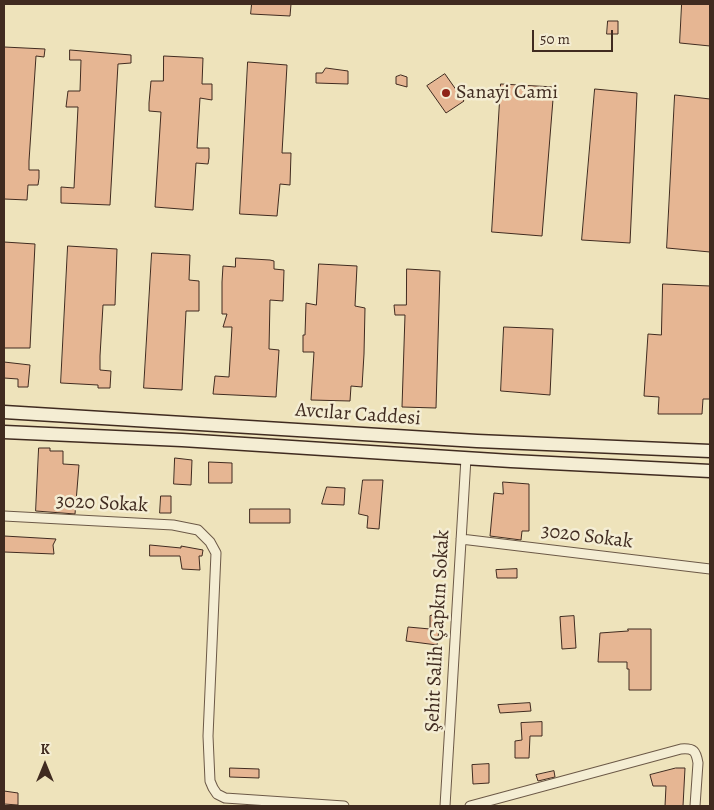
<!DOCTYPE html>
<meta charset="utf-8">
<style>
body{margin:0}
#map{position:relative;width:714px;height:810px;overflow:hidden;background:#eee3bb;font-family:Alegreya,serif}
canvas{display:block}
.frame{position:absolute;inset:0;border:5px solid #402b20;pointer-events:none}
.north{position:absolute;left:20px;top:740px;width:50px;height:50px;-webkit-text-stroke:4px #f4edd3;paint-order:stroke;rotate:0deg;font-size:14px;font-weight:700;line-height:20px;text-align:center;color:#402b20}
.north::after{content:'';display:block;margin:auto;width:18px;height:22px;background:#402b20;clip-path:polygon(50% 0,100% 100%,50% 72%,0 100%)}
.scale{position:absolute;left:532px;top:30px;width:81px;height:22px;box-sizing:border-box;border:2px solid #402b20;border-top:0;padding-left:6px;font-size:15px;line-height:18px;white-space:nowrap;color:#402b20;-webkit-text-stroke:4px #f4edd3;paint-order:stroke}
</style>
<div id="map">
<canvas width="714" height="810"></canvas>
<div class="frame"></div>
<div class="north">K</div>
<div class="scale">50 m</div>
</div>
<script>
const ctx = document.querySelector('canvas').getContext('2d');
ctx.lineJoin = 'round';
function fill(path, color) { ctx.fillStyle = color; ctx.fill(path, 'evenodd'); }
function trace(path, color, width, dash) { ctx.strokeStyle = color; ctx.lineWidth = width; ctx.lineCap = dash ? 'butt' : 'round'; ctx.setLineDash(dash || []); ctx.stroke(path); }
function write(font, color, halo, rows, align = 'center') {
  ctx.font = font + ' Alegreya,serif'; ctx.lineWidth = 5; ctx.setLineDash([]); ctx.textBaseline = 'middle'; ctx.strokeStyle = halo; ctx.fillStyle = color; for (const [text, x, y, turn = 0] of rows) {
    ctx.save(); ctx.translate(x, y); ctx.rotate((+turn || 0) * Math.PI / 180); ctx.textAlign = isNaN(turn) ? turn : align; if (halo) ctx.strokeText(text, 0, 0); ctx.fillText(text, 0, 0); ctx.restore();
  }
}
const building = new Path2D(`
 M252 4H291L290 16 251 14Z
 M682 4H710V46L680 43Z
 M608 21H618V34H607Z
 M4 47 45 49 44 57 36 56 29 161V170H39V178L38 185H28L27 200 4 199Z
 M70 50 131 55V63L118 64 110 205 61 203V187L74 188 78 107H66L68 91H80L81 60H70Z
 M164 56 203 58 202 84H212V100L200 98 197 148H209V158L208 164 196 163 193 210 155 207 161 112 149 111V103L151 81H163Z
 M248 62 287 65 282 153H291L290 185 280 184 277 216 240 214Z
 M326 68 348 71V84L316 83V73H322Z
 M445 74 464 101 446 113 427 86Z
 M401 75 407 77V87L396 84V77Z
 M501 84 554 87 542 236 492 232Z
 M595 89 637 93 630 243 582 240Z
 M675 95 710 99V252L667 248Z
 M4 242 35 244 30 348H4Z
 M68 246 117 249 115 305H103L100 356V370L111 371 110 388H98V385L61 383Z
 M152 253 190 255 189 280 199 281V311H186L182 390 144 388Z
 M236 258 270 260 274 261V269L284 270 283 301 270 300 269 349 279 350 276 397 213 394 215 376 229 377 232 327H223L227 314H222V282L223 266 235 267Z
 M319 264 357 266 355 306 365 308 364 354 362 387 351 386 350 401 311 400 314 352H303V335H305L306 303 316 305Z
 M407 269 440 271 436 408 402 407 405 315H395L394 305H406Z
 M663 284 710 286V399H703L702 414H658L659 397 644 396 648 334 661 335Z
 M504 327 553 329 550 395 501 391Z
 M4 362 30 365 28 387H18V379L4 378Z
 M39 448H50V451H63V464L79 465 75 514 36 511Z
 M175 458 192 460 191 485 174 484Z
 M209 462 232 463V483H209Z
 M363 480H383L379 529 367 528 368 516 359 514Z
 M503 482 529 484V531H522L521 540 490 536 494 493 503 494Z
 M327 487 345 488 344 505 322 504Z
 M161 496H171V513H160Z
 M250 509H290V523H250Z
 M4 536 56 539 53 545 54 554 4 552Z
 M150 545 181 548V546L203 550 202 556H199L200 570 182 569 180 556H150Z
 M517 569V578H497L496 570Z
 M439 614V630L437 645 406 641 408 627 430 629V616Z
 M574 616 576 648 562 649 560 617Z
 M628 629H651V690H629V669H627V662H598L600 633 628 631Z
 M530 703 531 711 500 713 498 705Z
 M542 722V736H530L529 758H515V741L522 740 521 723Z
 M489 764V783L473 784 472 765Z
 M230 768 259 769V778L230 777Z
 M676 768H685L683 806H665L666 786H653L650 775Z
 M554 771 555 777 538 781 536 775Z
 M4 791 18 793V805L4 804Z`);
const minor = new Path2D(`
 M4 516 173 525 198 530 210 542 216 553 208 736 210 781 213 788 217 794 225 798 344 806
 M461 539 710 569
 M445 806 466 458
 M470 806 681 749C694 748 696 751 698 763L695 806`);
const secondary = new Path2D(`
 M4 412 477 441 710 451
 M4 432 182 440 511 461 710 471`);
const markers = [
 [446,93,5,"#8f2418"]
];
const poiNames = [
 ["Sanayi Cami",456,93]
];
const streetNames = [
 ["Avcılar Caddesi",358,415,4],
 ["3020 Sokak",102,504,3],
 ["3020 Sokak",587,537,7],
 ["Şehit Salih Çapkın Sokak",438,631,-87]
];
fill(building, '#e6b693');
trace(building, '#402b20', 1);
trace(minor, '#6c5947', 11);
trace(secondary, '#402b20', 15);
trace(minor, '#f4edd3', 9);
trace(secondary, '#f4edd3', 12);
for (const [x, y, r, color] of markers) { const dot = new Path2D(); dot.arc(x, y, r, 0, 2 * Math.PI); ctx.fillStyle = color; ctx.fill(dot); trace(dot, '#f4edd3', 2); }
write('20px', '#402b20', '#f4edd3', poiNames, 'left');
write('20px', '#402b20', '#f4edd3', streetNames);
</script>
